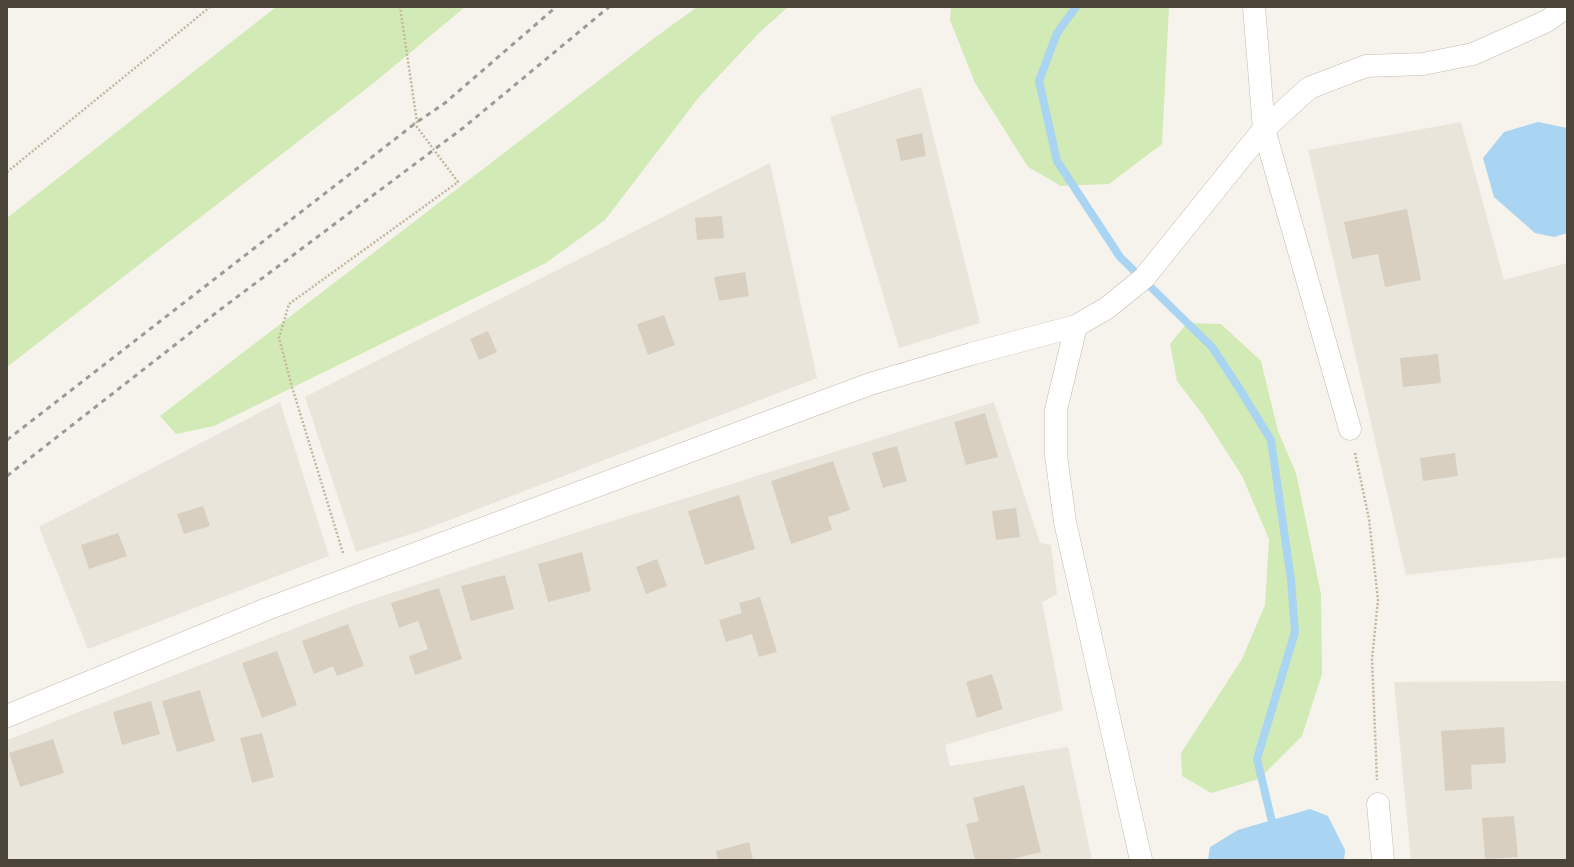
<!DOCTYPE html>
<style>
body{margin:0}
#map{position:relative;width:1574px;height:867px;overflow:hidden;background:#f6f3ec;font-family:"Fira Sans Condensed",sans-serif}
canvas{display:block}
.frame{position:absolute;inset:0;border:8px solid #4b4439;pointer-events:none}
</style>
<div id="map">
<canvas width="1574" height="867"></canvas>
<div class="frame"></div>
</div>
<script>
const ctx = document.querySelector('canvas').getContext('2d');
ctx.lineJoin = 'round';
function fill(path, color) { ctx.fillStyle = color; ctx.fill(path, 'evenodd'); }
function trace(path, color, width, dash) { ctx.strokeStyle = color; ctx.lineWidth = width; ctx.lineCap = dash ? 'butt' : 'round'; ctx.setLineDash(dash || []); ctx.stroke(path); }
const residential = new Path2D(`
 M921 87 980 323 899 348 830 117Z
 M1461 122 1504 280 1567 263V557L1406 575 1308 150Z
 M770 163 817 378 426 529 356 552 305 397Z
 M280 402 329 556 88 649 39 527Z
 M994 402 1040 543 1051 545 1057 594 1042 602 1063 710 945 745 950 766 1068 747 1092 860H255L254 858 248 860H7V740L355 605 587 529Z
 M1567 681V860H1411L1394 682Z`);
const green = new Path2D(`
 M276 7H465L375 82 7 367V218Z
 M697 7H788L760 32 699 97 605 220 546 263 214 426 176 434 160 416 657 36Z
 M951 7H1169L1162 144 1109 184 1061 186 1028 167 975 83 950 20Z
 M1187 323 1221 324 1261 361 1278 431 1296 473 1321 594 1322 674 1302 736 1259 779 1211 793 1182 776 1181 753 1242 659 1265 605 1269 539 1242 476 1203 415 1177 381 1170 344Z`);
const water = new Path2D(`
 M1538 122 1567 128V233L1554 237 1535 233 1494 197 1483 158 1504 132Z
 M1310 809 1328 816 1345 850 1344 860H1208L1210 847 1238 830Z`);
const stream = new Path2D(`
 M1076 7 1057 33 1039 81 1057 161 1120 257 1212 347 1239 388 1271 440 1291 580 1295 632 1257 759 1274 830`);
const building = new Path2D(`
 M922 133 926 156 901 161 896 139Z
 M1407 209 1421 280 1385 287 1378 254 1352 259 1344 222Z
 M722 216 724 238 697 240 695 218Z
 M745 272 749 296 719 301 714 277Z
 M664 315 675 345 648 355 637 324Z
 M488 331 497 352 479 360 470 339Z
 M1438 354 1441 383 1403 387 1400 358Z
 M985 413 998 457 966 465 954 422Z
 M897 446 907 481 883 488 872 453Z
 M1455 453 1458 476 1423 481 1420 458Z
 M833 461 850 510 828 517 832 530 791 544 771 481Z
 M739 495 755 549 705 565 688 511Z
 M203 506 210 526 184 534 177 514Z
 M1016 508 1020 537 996 540 992 511Z
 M118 533 127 556 89 569 81 545Z
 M582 552 591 591 548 602 538 564Z
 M657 559 667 586 646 594 636 567Z
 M505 575 514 609 471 621 461 586Z
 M439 588 462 659 415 675 409 656 428 649 418 621 399 628 391 603Z
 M760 597 777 652 759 657 752 634 726 642 719 620 742 613 739 603Z
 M348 624 364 666 337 676 333 666 314 674 302 641Z
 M277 651 297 705 262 718 242 663Z
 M992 674 1003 709 977 718 966 682Z
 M200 690 215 741 177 752 162 701Z
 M151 701 160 734 122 745 113 712Z
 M1504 727 1506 763 1471 765 1472 789 1445 791 1441 731Z
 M262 733 274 777 252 783 240 738Z
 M53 739 64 773 20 787 9 753Z
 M1024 785 1041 852 1008 860H975L966 824 979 821 973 798Z
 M1514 816 1518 857 1485 859 1482 818Z
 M749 842 753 860H718L716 851Z`);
const path = new Path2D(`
 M7 172 210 7
 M1355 453 1369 519 1378 600 1372 659 1377 780
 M343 553 292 387 279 338 289 304 458 182 414 123 417 122 400 7`);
const minor = new Path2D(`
 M1254 7 1264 129 1350 429
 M1076 326 1056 410V455L1065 522 1141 860
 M7 716 267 609 870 384 971 354 1076 326 1107 308 1144 278 1264 129 1309 88 1366 66 1423 64 1473 54 1547 21 1566 7
 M1378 804 1383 860`);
const rail = new Path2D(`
 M7 440 417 122 445 103 556 7
 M7 476 221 309 463 128 609 7`);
fill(residential, '#eae5da');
fill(green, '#d2eab5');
fill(water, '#a9d4f2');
trace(stream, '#a9d4f2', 8);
fill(building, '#d8cfc1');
trace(minor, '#c2bbae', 23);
trace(path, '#c4b79f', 2.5, [2, 2]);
trace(minor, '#fff', 22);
trace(rail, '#9a9a9a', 3, [5, 5]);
</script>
